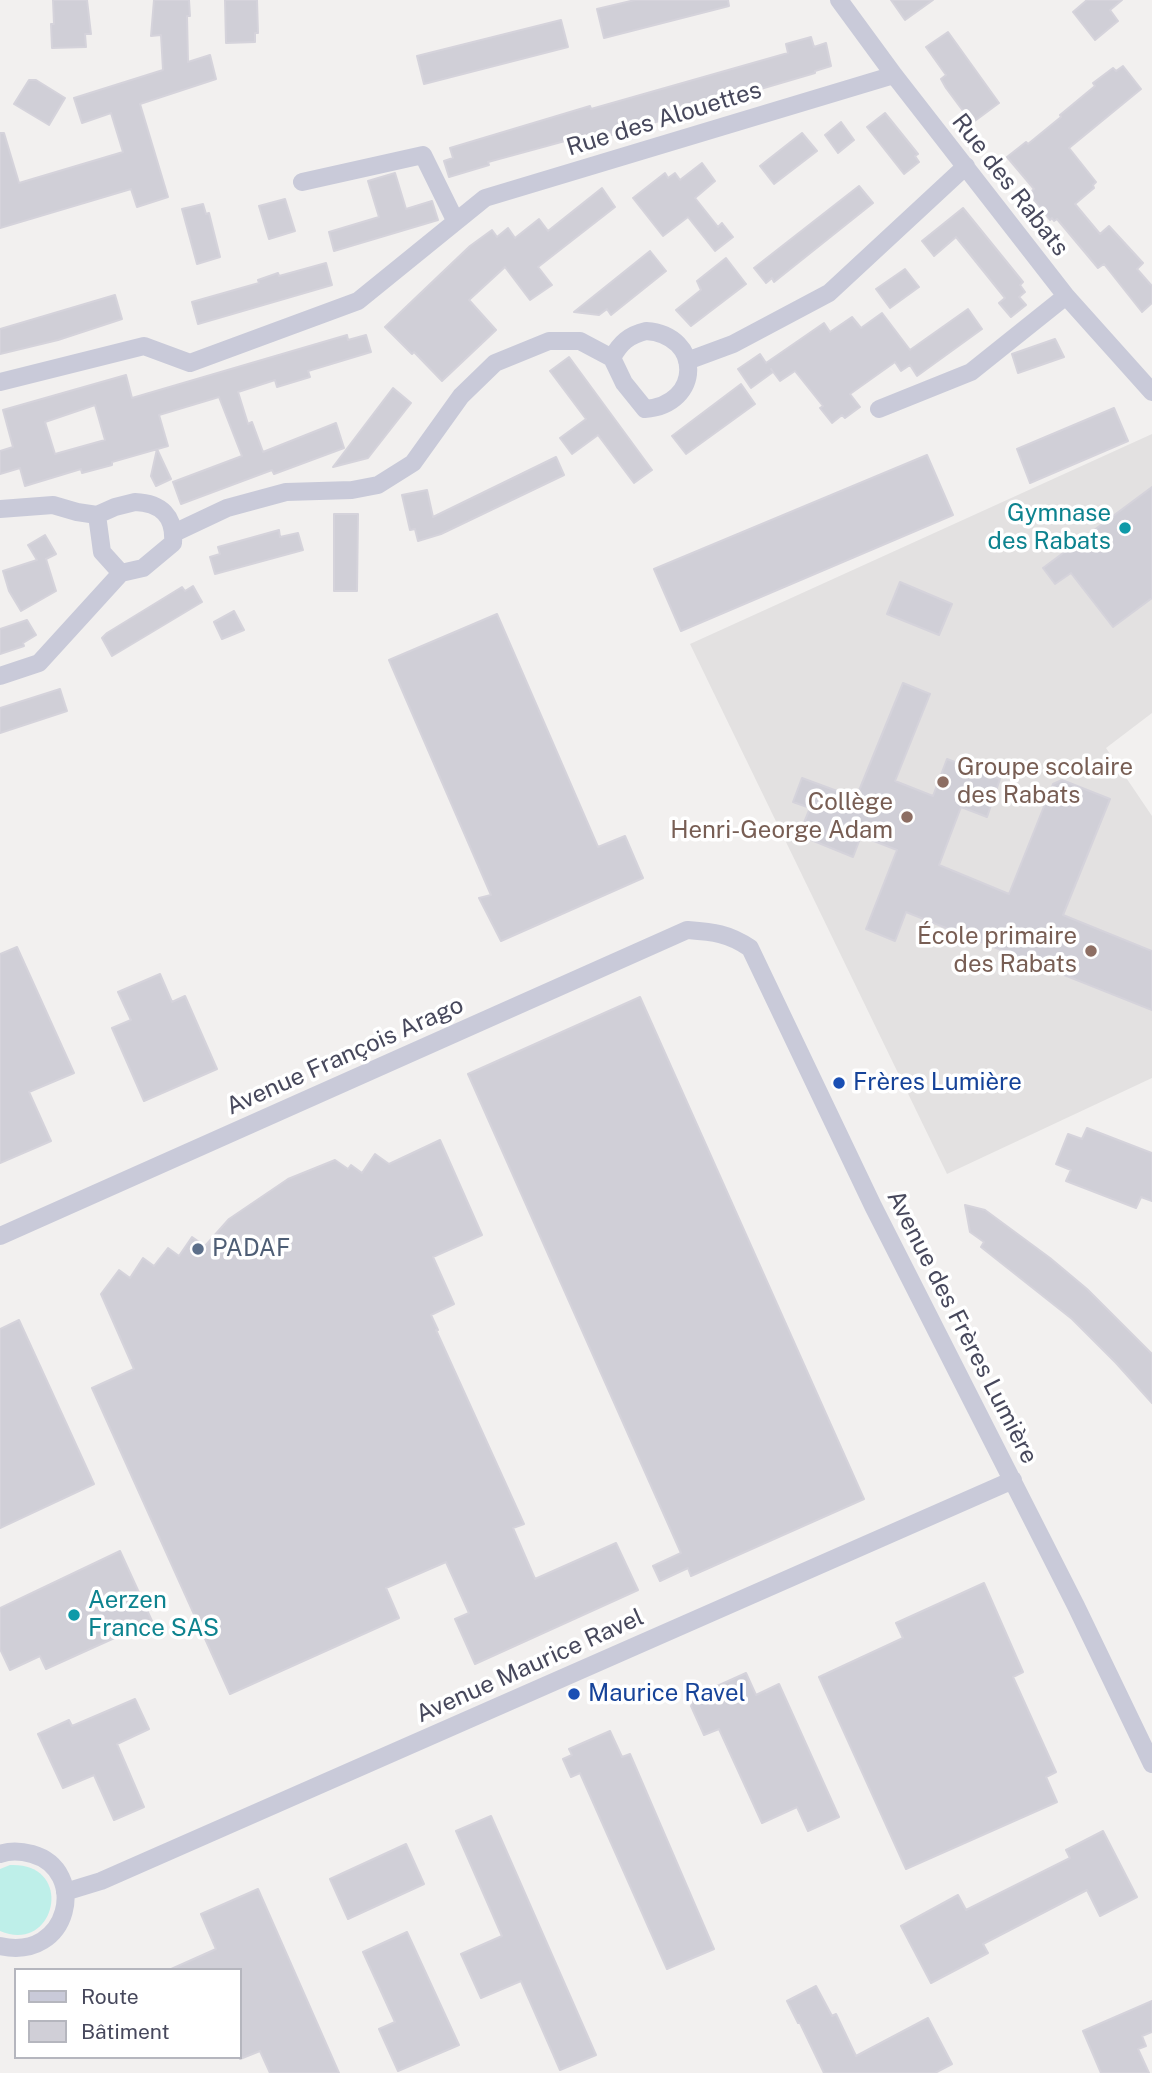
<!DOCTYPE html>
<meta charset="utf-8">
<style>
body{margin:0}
#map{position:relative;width:1152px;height:2073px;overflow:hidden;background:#f2f0ef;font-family:"Public Sans",sans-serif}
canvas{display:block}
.legend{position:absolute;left:14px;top:1968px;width:228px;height:91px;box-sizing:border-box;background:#fff;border:2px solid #b5b6be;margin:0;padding:9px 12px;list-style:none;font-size:21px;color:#47485c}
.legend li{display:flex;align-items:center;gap:14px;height:35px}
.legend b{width:35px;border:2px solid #b5b6be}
</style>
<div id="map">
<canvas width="1152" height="2073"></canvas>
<ul class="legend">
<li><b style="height:9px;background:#c9cad9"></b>Route</li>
<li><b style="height:19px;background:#d0cfd7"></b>Bâtiment</li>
</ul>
</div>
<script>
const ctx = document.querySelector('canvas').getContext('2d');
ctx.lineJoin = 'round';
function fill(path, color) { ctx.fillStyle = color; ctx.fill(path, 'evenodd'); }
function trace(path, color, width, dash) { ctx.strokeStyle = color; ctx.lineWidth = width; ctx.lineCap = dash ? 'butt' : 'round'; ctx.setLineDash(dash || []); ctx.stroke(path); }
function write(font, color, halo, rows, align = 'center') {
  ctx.font = font + ' "Public Sans",sans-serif'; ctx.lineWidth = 7; ctx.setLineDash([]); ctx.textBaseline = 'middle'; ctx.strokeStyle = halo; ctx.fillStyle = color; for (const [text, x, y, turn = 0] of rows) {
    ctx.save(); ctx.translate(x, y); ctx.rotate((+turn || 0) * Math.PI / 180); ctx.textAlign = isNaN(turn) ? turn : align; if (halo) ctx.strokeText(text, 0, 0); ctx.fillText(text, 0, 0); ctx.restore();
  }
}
const education = new Path2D(`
 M1152 434V713L1106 748 1152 816V1078L947 1174 690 644Z`);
const green = new Path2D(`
 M10 1865C76 1862 56 1955 0 1931V1869Z`);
const building = new Path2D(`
 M53 0H87L91 34H85L86 47 52 48 51 24H54Z
 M154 0H189L190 16H187L188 62 210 55 216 79 140 104 168 197 137 207 131 189 0 228V133H4L19 183 123 152 111 113 82 123 74 98 163 70 161 35 151 36Z
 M225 0H257L258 33H255V42L226 43Z
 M635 0H728L729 6 604 38 597 9Z
 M891 0H933L905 20Z
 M1087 0H1122L1110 10 1118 21 1095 40 1073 12Z
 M561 20 568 47 424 84 417 56Z
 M948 32 999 103 972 123 946 88 941 79 946 75 926 47Z
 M811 37 814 47 826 43 831 66 815 71V73L747 93V95L612 135 611 132 588 138 587 135 488 162 489 165 449 177 444 161 453 158 450 148 590 106 591 109 788 53 786 44Z
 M1123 66 1141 89 1069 148 1096 182 1093 185 1094 188 1075 204 1100 234 1109 226 1143 263 1137 269 1152 286V303L1142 312 1104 264 1098 268 1057 219 1054 221 1052 218 1050 220 1031 196V192L1034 189 1007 157 1026 142 1028 144 1061 117 1060 115 1095 86 1093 83 1113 68 1116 71Z
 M29 80H36L65 98 49 125 14 104Z
 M885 113 918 154 915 156 919 162 904 174 867 127Z
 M841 122 854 140 838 153 825 135Z
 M802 133 817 151 774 184 760 166Z
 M702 163 715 181 695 198 718 227 722 223 733 237 715 251 688 217 663 236 633 198 665 173 668 178 675 173 680 180Z
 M395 173 406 209 432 201 438 220 334 251 329 232 379 217 368 181Z
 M859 186 873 203 774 282 772 278 766 283 754 268Z
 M602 188 615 207 538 267 552 285 530 300 505 267 469 300 496 330 442 381 414 352 412 354 385 327 470 246 492 230 497 237 508 228 515 238 539 219 548 231Z
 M285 199 295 231 269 239 259 206Z
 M203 204 206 214 209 213 220 257 197 264 182 209Z
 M963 208 1023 282 1020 285 1025 292 1019 297 1026 305 1011 317 999 303 1005 298 956 237 934 256 922 241Z
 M650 251 666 271 611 315 607 309 599 315 574 312Z
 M726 258 746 284 691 326 676 310 701 290 697 281Z
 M326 263 332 285 198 324 192 302 259 283 258 280 278 273 279 276Z
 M905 269 919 287 890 308 876 289Z
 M115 295 122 319 58 340 0 354V329Z
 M968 309 982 329 917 376 910 365 901 371 895 362 850 394 860 407 845 418 842 415 832 423 820 408 823 406 795 371 780 381 771 369 773 372 751 388 738 369 760 354 766 363 824 323 830 332 852 317 861 328 882 313 910 350Z
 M347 335 348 340 366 335 371 352 308 371 310 377 277 387 275 380 238 392 248 424 252 422 263 452 336 423 344 448 274 474 272 470 181 504 173 482 242 456 219 397 159 415 168 446 112 462V465L82 473 81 469 25 486 20 468 0 474V451L13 447 3 410 126 375 132 398ZM95 405 105 440 55 454 45 422Z
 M1055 339 1064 357 1018 373 1012 354Z
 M569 357 652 470 634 483 598 435 572 454 560 438 586 419 550 371Z
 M741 384 755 404 686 454 672 436Z
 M393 388 411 403 368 458 333 467Z
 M1114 408 1128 441 1030 483 1017 449Z
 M157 449 171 479 156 486 151 476Z
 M927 455 953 515 681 631 654 569Z
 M556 457 564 475 441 534 418 541 415 529 410 530 402 495 427 490 433 517Z
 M1152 487V598L1113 627 1071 573 1055 584 1043 568Z
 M334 514H358L357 591H334Z
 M279 530 280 537 298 533 303 550 215 574 210 557 220 554 218 547Z
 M45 535 56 554 46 559 56 591 21 611 9 591 3 571 37 560 28 545Z
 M900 582 952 604 939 635 887 614Z
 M193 586 202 602 112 656 102 638 107 633 182 587 185 591Z
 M234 611 244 630 222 639 214 622Z
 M497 614 598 847 625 836 643 878 501 941 479 898 491 895 389 660Z
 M27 620 36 635 23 643 24 646 0 654V629Z
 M903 683 930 694 895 781 933 796 947 759 1000 779 987 817 961 807 939 865 1009 894 1053 784 1062 780 1110 799 1063 915 1152 951V1010L906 912 895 941 866 929 897 850 861 836 853 857 799 835 810 808 793 802 802 778 856 798Z
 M60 689 67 711 0 733V708Z
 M17 947 74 1073 29 1092 51 1141 0 1163V954Z
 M160 974 172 1002 185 996 217 1069 144 1101 112 1028 131 1020 118 992Z
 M640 997 864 1499 691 1576 688 1568 660 1581 653 1566 681 1553 468 1074Z
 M1087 1128 1152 1153V1201L1141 1197 1136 1208 1066 1181 1071 1170 1056 1164 1068 1134 1082 1139Z
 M440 1140 482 1235 433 1257 454 1304 431 1315 438 1330H436L524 1524 513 1528 535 1579 616 1543 638 1590 475 1664 455 1619 469 1613 446 1562 386 1588 399 1618 230 1694 92 1388 134 1369 101 1294 119 1270 130 1278 143 1258 154 1266 168 1248 179 1256 192 1237 205 1246 229 1219 288 1179 335 1160 348 1169 351 1165 362 1173 375 1154 389 1164Z
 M965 1205 985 1210 1050 1258 1087 1289 1152 1354V1403L1116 1363 1072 1319 981 1247 984 1242 970 1232Z
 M19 1320 94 1484 0 1528V1329Z
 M120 1551 152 1621 46 1669 40 1656 10 1670 0 1649V1608Z
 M984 1583 1023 1672 1013 1677 1056 1772 1046 1777 1057 1802 906 1869 819 1677 903 1638 896 1623Z
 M746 1673 756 1695 779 1684 839 1817 808 1831 797 1807 762 1823 719 1729 704 1735 691 1706 695 1696Z
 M135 1699 149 1729 117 1744 144 1807 114 1820 94 1775 63 1788 38 1734 69 1720 72 1726Z
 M610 1731 622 1757 630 1754 714 1949 667 1969 580 1773 571 1777 563 1759 572 1755 569 1749Z
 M491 1816 596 2055 560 2070 521 1981 481 1998 461 1954 502 1936 456 1831Z
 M1103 1831 1137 1897 1100 1916 1087 1890 983 1944 988 1953 931 1983 901 1926 958 1895 966 1910 1070 1858 1066 1850Z
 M406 1844 424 1884 348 1919 330 1879Z
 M258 1889 339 2073H270L260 2051 240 2059V1970H169L216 1949 201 1914Z
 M407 1932 459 2045 398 2071 379 2029 395 2022 363 1952Z
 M816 1986 832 2016 836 2014 856 2056 928 2018 952 2064 935 2073H824L800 2023H798L787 2001Z
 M1152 2001V2032L1142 2036 1146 2046 1138 2049 1149 2073H1101L1083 2031Z`);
const street = new Path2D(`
 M839 0 894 75 1066 296 1152 392
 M302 182 423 155 455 220
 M646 331C703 335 702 405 645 409L624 383 612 358C620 343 629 335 646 331Z
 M687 361 733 344 829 293 966 166
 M0 382 144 346 190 363 358 301 485 198 894 75
 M879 409 971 372 1066 296
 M135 502C161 503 175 516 173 543L143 568 121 573 102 552 97 515 115 507Z
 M0 509 53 505 77 512 97 515
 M174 533 227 508 286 492 352 490 378 485 413 463 461 396 495 363 549 341H580L612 358
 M0 676 39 663 121 573
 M0 1236 687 930C713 932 728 933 750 948L873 1206 1076 1606 1152 1764
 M0 1854C11 1850 21 1851 32 1854 89 1870 70 1962 0 1946
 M65 1892 101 1881 1013 1480`);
const markers = [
 [1125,528,7,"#0f9aa8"],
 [943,782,7,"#8d6e63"],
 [907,817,7,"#8d6e63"],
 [1091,951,7,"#8d6e63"],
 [839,1083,7,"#1a4fb4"],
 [198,1249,7,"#5c6f8a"],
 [74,1615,7,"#0f9aa8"],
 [574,1694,7,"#1a4fb4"]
];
const streetNames = [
 ["Rue des Alouettes",664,119,-17],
 ["Rue des Rabats",1010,185,52],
 ["Avenue François Arago",345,1056,-24],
 ["Avenue des Frères Lumière",962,1327,63],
 ["Avenue Maurice Ravel",530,1666,-24]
];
const cultureNames = [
 ["Gymnase",1111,514],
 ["des Rabats",1111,542],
 ["Aerzen",88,1601,"left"],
 ["France SAS",88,1629,"left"]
];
const educationNames = [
 ["Groupe scolaire",957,768,"left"],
 ["des Rabats",957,796,"left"],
 ["Collège",893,803],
 ["Henri-George Adam",893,831],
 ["École primaire",1077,937],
 ["des Rabats",1077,965]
];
const transitNames = [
 ["Frères Lumière",853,1083],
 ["Maurice Ravel",588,1694]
];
const serviceNames = [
 ["PADAF",212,1249]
];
fill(education, '#e3e1e1');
fill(green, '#beefe9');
fill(building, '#d0cfd7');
trace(building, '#d5d3db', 2);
trace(street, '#c9cad9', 18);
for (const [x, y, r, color] of markers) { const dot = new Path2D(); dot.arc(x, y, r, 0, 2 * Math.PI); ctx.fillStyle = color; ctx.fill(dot); trace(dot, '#fff', 2.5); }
write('24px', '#47485c', '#fff', streetNames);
write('24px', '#0d838f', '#fff', cultureNames, 'right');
write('24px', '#785e54', '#fff', educationNames, 'right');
write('24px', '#164399', '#fff', transitNames, 'left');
write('24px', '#4e5e75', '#fff', serviceNames, 'left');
</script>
